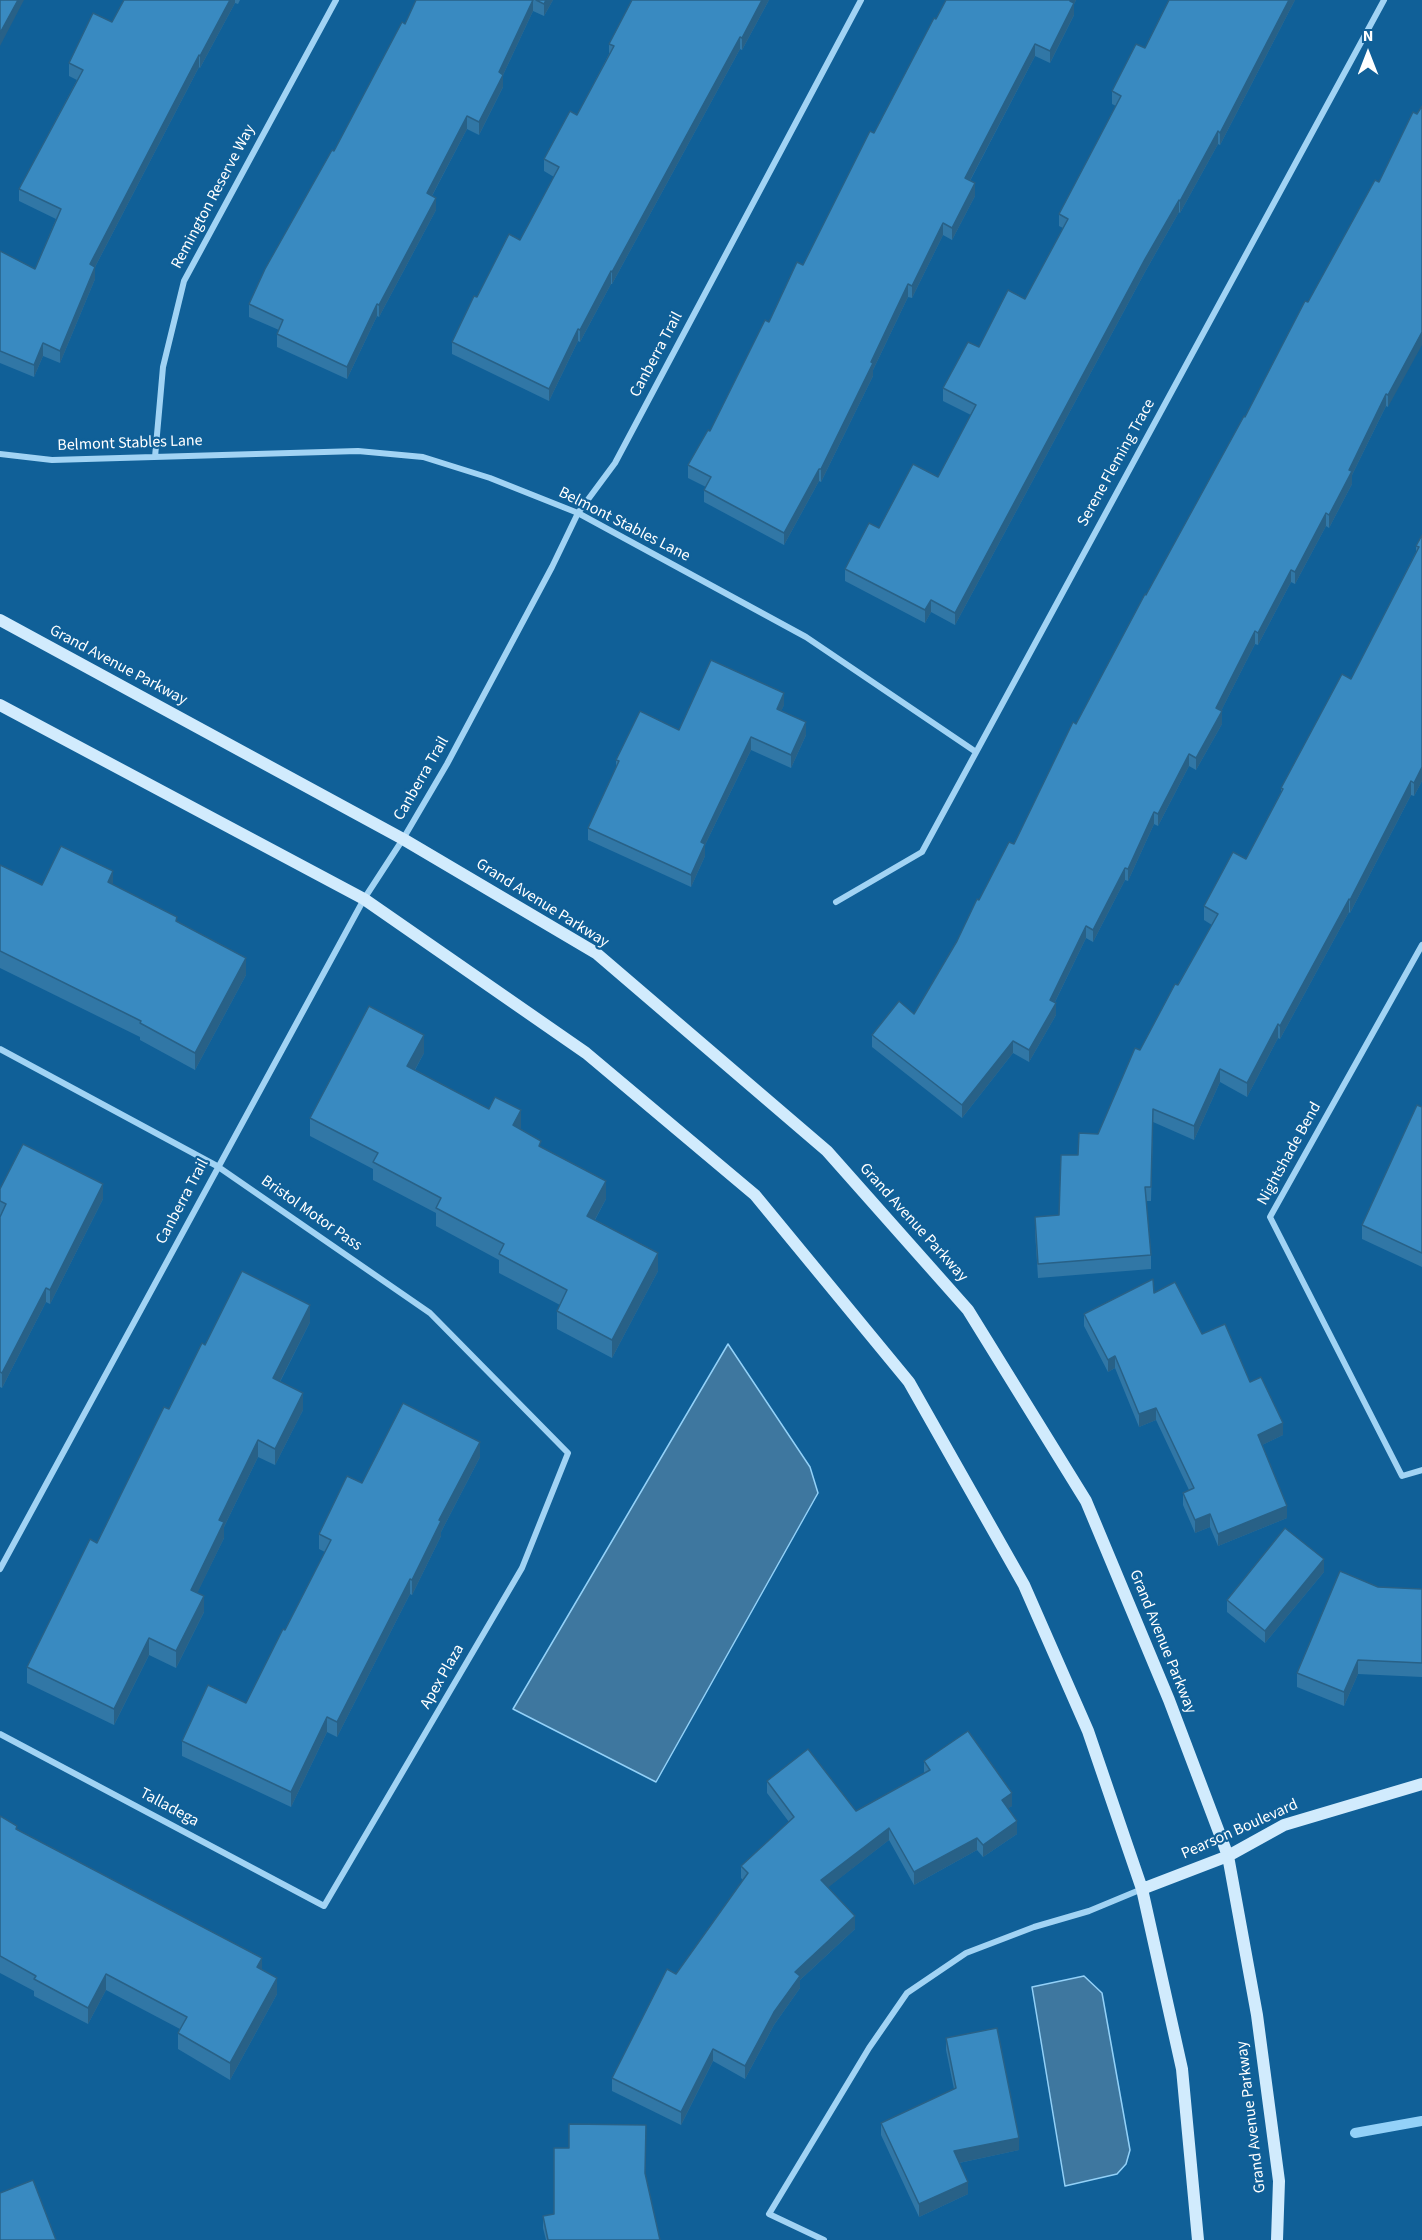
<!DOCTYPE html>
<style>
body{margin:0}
#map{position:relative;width:1422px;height:2240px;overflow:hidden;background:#106098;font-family:"Source Sans 3",sans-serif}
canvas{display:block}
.north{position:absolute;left:1338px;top:24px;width:60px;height:60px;-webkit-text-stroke:4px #106098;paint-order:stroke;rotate:0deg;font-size:16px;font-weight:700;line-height:24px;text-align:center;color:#fff}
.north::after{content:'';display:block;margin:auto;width:21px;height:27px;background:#fff;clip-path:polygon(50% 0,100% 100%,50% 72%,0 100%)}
</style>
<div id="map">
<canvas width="1422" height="2240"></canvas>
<div class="north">N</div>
</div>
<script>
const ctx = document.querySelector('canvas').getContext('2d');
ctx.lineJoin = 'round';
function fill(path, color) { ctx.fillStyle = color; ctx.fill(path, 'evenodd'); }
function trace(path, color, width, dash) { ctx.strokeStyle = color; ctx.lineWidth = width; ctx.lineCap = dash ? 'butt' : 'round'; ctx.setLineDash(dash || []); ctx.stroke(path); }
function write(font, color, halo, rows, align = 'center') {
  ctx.font = font + ' "Source Sans 3",sans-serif'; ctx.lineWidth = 4.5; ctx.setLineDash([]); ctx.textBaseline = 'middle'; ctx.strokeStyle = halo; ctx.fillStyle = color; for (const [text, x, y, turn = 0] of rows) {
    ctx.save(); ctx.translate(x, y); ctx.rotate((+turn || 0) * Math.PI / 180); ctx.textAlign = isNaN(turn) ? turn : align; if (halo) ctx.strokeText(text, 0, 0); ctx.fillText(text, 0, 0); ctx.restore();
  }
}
const water = new Path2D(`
 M728 1344 810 1467 818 1493 656 1782 513 1709Z
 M1084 1976 1102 1993 1130 2150 1126 2164 1117 2174 1065 2186 1032 1987Z`);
const stream = new Path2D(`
 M1355 2133 1422 2121`);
const street = new Path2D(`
 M0 454 52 460 358 451 423 457 490 478 578 513 806 637 976 752
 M155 457 163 367 184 281 336 0
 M836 902 922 852 1384 0
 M1422 945 1270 1217 1402 1476 1422 1470
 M0 1049 217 1166 430 1313 568 1453 522 1568 324 1906 0 1734
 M0 1569 364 899 403 839 447 764 552 567 578 513 615 463 861 0
 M824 2240 769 2214 869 2048 907 1993 966 1953 1034 1927 1089 1911 1142 1889`);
const secondary = new Path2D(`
 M0 620 403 839 596 953 827 1151 968 1310 1086 1501 1169 1700 1228 1856 1257 2015 1279 2181 1277 2240
 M0 705 364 899 586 1053 755 1195 909 1382 1024 1585 1088 1731 1142 1889 1182 2069 1198 2240
 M1142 1889 1228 1856 1284 1825 1422 1784`);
const wall = new Path2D(`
 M124 0H240L238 4 235 3 200 68 199 67 95 267V279L60 363 43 356 34 377 0 363V251L35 269 56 219 19 201V189L77 80 69 76V63L112 22Z
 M416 0H553L544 16 533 11 503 75V87L479 135 467 129 432 196 436 210 379 317 377 316 347 379 277 347V334L279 330 249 317V304L405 24Z
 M769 0 742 50 740 49 612 284H611L580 342 578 341 549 401 452 354V342L477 297 520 240 554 177 544 171V159L577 115 609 54V44Z
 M946 0H1076L1074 4V15L1050 63 1035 56 970 181 975 196 952 240 943 235 912 298 908 297 873 370V376L821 482 819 481 784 545 704 502V490L706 487 688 478V465L710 431 769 322 803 265Z
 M1295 0 1220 145 1218 144 1180 213 1179 212 1145 272 955 625 931 612 925 623 845 581V569L879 528 938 477 971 415 943 401V388L979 347 1025 299 1063 228 1059 226V214L1116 106 1112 104V91L1145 48Z
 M1413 112 1388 407 1386 406 1352 475V484L1329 528 1326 526 1295 584 1291 582 1258 645 1255 644 1221 711 1222 724 1196 770 1189 766 1158 826 1154 824 1128 881 1125 880 1093 942 1086 938 1055 1002 1056 1015 1029 1062 1013 1053 962 1118 872 1047V1035L914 1014 957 941 979 900 1014 844 1076 724 1245 417 1308 302 1379 182Z
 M1422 535V781L1414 796 1411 795 1350 913 1349 912 1280 1039 1278 1038 1247 1097 1220 1082 1194 1140 1153 1122 1151 1201H1146L1151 1255V1269L1038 1278 1035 1231V1217L1059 1215 1078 1155 1098 1134 1140 1050 1212 925 1204 920V906L1246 859 1281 792V788L1351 679 1416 552V546Z
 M784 705 781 711 806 735 791 768 751 750 705 845V856L691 887 588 840V828L616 768V760L679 730Z
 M0 865 42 885H113L177 921 246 975 195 1070 140 1040V1037L0 968Z
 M424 1053 415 1070 521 1128 520 1129 541 1147 606 1199 595 1220 658 1271 612 1358 557 1329V1311L560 1305 499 1273V1260L436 1226V1213L373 1180V1169L310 1136V1118Z
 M1422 1107V1267L1362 1239V1225Z
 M0 1189 103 1199 50 1304 46 1302 2 1388 0 1387Z
 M1154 1293 1202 1334 1250 1382 1283 1435 1262 1445 1287 1518 1218 1546 1210 1527 1195 1533 1183 1505V1493L1189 1490 1156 1420 1139 1427 1115 1368 1108 1372 1084 1326V1314Z
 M310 1322 280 1382 303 1410 275 1465 258 1457 224 1527V1538L197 1593 204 1612 176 1668 149 1655 114 1725 27 1683V1667L97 1543 205 1345Z
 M480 1457 441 1532V1536L412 1595 410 1594 337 1737 327 1732 291 1807 182 1756V1741L246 1703 285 1630 325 1552 319 1549V1534L362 1483Z
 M1324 1572 1265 1643 1227 1612V1600Z
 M1378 1587 1422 1589V1677L1358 1674 1344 1706 1297 1687V1673Z
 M924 1761 1012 1806 1008 1808 1017 1834 983 1857 977 1850 914 1885 889 1840 828 1887 855 1929 800 1980V1988L774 2025 745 2079 713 2061 681 2125 612 2091V2078L676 1974 743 1880 741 1878V1866L789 1822 767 1793V1781L856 1811 924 1773Z
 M0 1816 17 1829 262 1970 277 1994 230 2080 178 2049V2033L180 2029 106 1990 88 2024 34 1996V1991L0 1973Z
 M946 2038 1019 2150 959 2163 968 2194 919 2217 881 2135V2123L954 2089 946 2050Z
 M645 2174 660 2240H546L543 2228V2216L554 2214Z`);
const shadedWall = new Path2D(`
 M18 0H24L0 46V33Z
 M230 0H235V3L200 68V56Z
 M533 0V11L503 75V87L479 135V122L499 72Z
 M546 0H553L544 16V4Z
 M762 0H769L742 50V38Z
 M1070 0H1076L1074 4V15L1050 63V51Z
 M1289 0H1295L1220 145V133Z
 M740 37V49L612 284V272Z
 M1035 44V56L965 190V178Z
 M199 55V67L95 267V279L60 363V351L90 264Z
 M467 116V129L427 205V193Z
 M1218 131V144L1180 213V201Z
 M975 183V196L952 240V228Z
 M436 198V210L379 317V305Z
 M1179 200V212L1145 272 955 625V613L1145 259Z
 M943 223V235L912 298V286Z
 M611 271V284L580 342V330Z
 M908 284V297L873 370V376L821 482V469Z
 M377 304V316L347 379V367Z
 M578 329V341L549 401V389Z
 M1422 332V345L1388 407V395Z
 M43 343V356L34 377V365Z
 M1386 394V406L1352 475V484L1329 528V515L1349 470Z
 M819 469V481L784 545V533Z
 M1326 513V526L1295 584V572Z
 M1291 570V582L1258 645V633Z
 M931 600V612L925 623V610Z
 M1255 631V644L1216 721V708Z
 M784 693V705L777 721V709Z
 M1222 711V724L1196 770V758Z
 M806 722V735L791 768V755Z
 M751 737V750L705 845V856L691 887V875L701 842Z
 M1189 754V766L1158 826V814Z
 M1422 767V781L1414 796V783Z
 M1411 781V795L1350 913V900Z
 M1154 812V824L1128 881V869Z
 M1125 868V880L1093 942V930Z
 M113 871V888L108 882Z
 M1349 899V912L1280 1039V1026Z
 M1086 926V938L1050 1012V1000Z
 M246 958V975L195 1070V1053Z
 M1056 1003V1015L1029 1062V1050Z
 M1278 1024V1038L1247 1097V1083Z
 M424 1035V1053L407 1084V1066Z
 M1013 1041V1053L962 1118V1105Z
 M1220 1069V1082L1194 1140V1126Z
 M521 1110V1128L513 1143V1125Z
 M606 1181V1199L587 1234V1216Z
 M103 1184V1199L50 1304V1290Z
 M658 1253V1271L612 1358V1340Z
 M46 1288V1302L2 1388V1373Z
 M310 1305V1322L273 1395V1378Z
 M1115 1356V1368L1108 1372V1360Z
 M303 1393V1410L275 1465V1449Z
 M1156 1408V1420L1139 1427V1414Z
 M1283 1423V1435L1258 1447V1435Z
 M258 1440V1457L224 1527V1538L191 1606V1590L219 1520Z
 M480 1442V1457L441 1532V1536L412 1595V1580L439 1520Z
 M1287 1506V1518L1218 1546V1534Z
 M1210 1514V1527L1195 1533V1520Z
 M1324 1559V1572L1265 1643V1631Z
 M410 1579V1594L337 1737V1722Z
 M204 1596V1612L176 1668V1651Z
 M149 1638V1655L114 1725V1709Z
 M1358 1660V1674L1344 1706V1692Z
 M327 1717V1732L291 1807V1792Z
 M1012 1793V1806L1002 1812V1800Z
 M1017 1821V1834L983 1857V1845Z
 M889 1828V1840L821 1893V1880Z
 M977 1838V1850L914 1885V1872Z
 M855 1916V1929L800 1980V1988L774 2025 745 2079V2066L795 1972Z
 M262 1958V1974L257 1967Z
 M106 1974V1990L88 2024V2008Z
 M277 1978V1994L230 2080V2063Z
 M713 2049V2061L681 2125V2112Z
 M1019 2138V2150L954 2164V2151Z
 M968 2182V2194L919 2217V2204Z`);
const building = new Path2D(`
 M0 0H18L0 33Z
 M124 0H230L200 56 199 55 90 264 95 267 60 351 43 343 34 365 0 351V251L35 269 61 209 19 189 83 70 69 63 93 13 112 22Z
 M416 0H533L499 72 503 75 479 122 467 116 427 193 436 198 379 305 377 304 347 367 277 334 283 320 249 304 265 269 332 150 334 151 402 22 405 24Z
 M536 0H546L544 4Z
 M632 0H762L742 38 740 37 612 272 611 271 580 330 578 329 549 389 452 342 474 296 477 297 509 234 520 240 559 167 544 159 570 111 577 115 614 46 609 44Z
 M946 0H1070V1L1074 3 1050 51 1035 44 965 178 975 183 952 228 943 223 912 286 908 284 871 362 873 363 821 469H819L784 533 704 490 711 477 688 465 708 430 710 431 765 320 769 322 797 262 803 265 870 131 874 133 934 18 936 19Z
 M1169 0H1289L1220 133 1218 131 1180 201 1179 200 1145 259 955 613 931 600 925 610 845 569 869 523 879 528 913 464 938 477 976 405 943 388 968 342 979 347 1008 290 1025 299 1068 219 1059 214 1121 96 1112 91 1136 44 1145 48Z
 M1422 106V332L1388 395 1386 394 1349 470 1352 471 1329 515 1326 513 1295 572 1291 570 1258 633 1255 631 1216 708 1222 711 1196 758 1189 754 1158 814 1154 812 1128 869 1125 868 1093 930 1086 926 1050 1000 1056 1003 1029 1050 1013 1041 962 1105 872 1035 899 1001 914 1014 957 941 977 899 979 900 1009 842 1014 844 1073 722 1076 724 1145 594 1146 595 1244 416 1245 417 1305 301 1308 302 1375 180 1379 182 1413 112 1417 114Z
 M1422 535V767L1414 783 1411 781 1350 900 1349 899 1280 1026 1278 1024 1247 1083 1220 1069 1194 1126 1153 1109 1151 1187H1145L1151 1255 1038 1264 1035 1217 1059 1215 1061 1155H1078L1079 1133 1098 1134 1135 1048 1140 1050 1175 984 1178 985 1218 914 1204 906 1233 852 1246 859 1283 789 1281 788 1342 674 1351 679 1419 547 1416 546Z
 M711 660 784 693 777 709 806 722 791 755 751 737 701 842 705 844 691 875 588 828 619 761 616 760 640 711 679 730Z
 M61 846 113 871 108 882 177 917 176 921 246 958 195 1053 140 1023 141 1021 0 951V865L42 885Z
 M369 1006 424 1035 407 1066 489 1109 495 1097 521 1110 513 1125 541 1141 539 1146 606 1181 587 1216 658 1253 612 1340 557 1311 567 1290 499 1254 504 1244 436 1208 441 1198 373 1162 378 1153 310 1118Z
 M1417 1105 1422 1107V1253L1362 1225Z
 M23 1144 103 1184 50 1290 46 1288 2 1373 0 1372V1217L6 1204 0 1201V1189Z
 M242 1271 310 1305 273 1378 303 1393 275 1449 258 1440 219 1520 224 1522 191 1590 204 1596 176 1651 149 1638 114 1709 27 1667 90 1539 97 1543 164 1407 169 1409 202 1343 205 1345Z
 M1153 1279 1154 1293 1175 1282 1202 1334 1225 1324 1250 1382 1261 1377 1283 1423 1258 1435 1287 1506 1218 1534 1210 1514 1195 1520 1183 1493 1194 1488 1156 1408 1139 1414 1115 1356 1108 1360 1084 1314Z
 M403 1403 480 1442 439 1520 441 1521 412 1580 410 1579 337 1722 327 1717 291 1792 182 1741 208 1685 246 1703 283 1629 285 1630 331 1540 319 1534 347 1476 362 1483Z
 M1285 1528 1324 1559 1265 1631 1227 1600Z
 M1340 1571 1378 1587 1422 1589V1663L1358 1660 1344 1692 1297 1673Z
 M968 1731 1012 1793 1002 1800 1017 1821 983 1845 977 1838 914 1872 889 1828 821 1880 855 1916 795 1972 800 1976 774 2012 745 2066 713 2049 681 2112 612 2078 667 1969 676 1974 748 1873 741 1866 794 1817 767 1781 808 1749 856 1811 930 1770 924 1761Z
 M0 1816 17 1826 16 1829 262 1958 257 1967 277 1978 230 2063 178 2033 187 2017 106 1974 88 2008 34 1979 36 1976 0 1956Z
 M997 2028 1019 2138 954 2151 968 2182 919 2204 881 2123 956 2088 946 2038Z
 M569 2124 646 2125 645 2173 660 2240H548L543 2216 554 2214V2148H569Z
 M33 2180 56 2240H0V2193Z`);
const streetNames = [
 ["Remington Reserve Way",214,197,-62],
 ["Canberra Trail",657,355,-62],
 ["Belmont Stables Lane",130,444,-2],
 ["Serene Fleming Trace",1117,463,-61],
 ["Belmont Stables Lane",624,525,27],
 ["Grand Avenue Parkway",118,666,28],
 ["Canberra Trail",422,779,-60],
 ["Grand Avenue Parkway",542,904,32],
 ["Nightshade Bend",1290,1154,-61],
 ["Canberra Trail",183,1202,-62],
 ["Bristol Motor Pass",311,1214,35],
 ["Grand Avenue Parkway",913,1223,48],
 ["Grand Avenue Parkway",1162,1642,68],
 ["Apex Plaza",443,1677,-60],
 ["Talladega",169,1808,28],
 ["Pearson Boulevard",1240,1830,-24],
 ["Grand Avenue Parkway",1252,2117,-97]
];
fill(water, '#3e779f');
trace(water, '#93d1f8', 1.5);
trace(stream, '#93d1f8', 10);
trace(street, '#a1d3f4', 6);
trace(secondary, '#d1ebfd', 12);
fill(wall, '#3177a6');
fill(shadedWall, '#286187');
fill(building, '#398ac1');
trace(building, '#286187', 1.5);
write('16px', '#fff', '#106098', streetNames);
</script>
